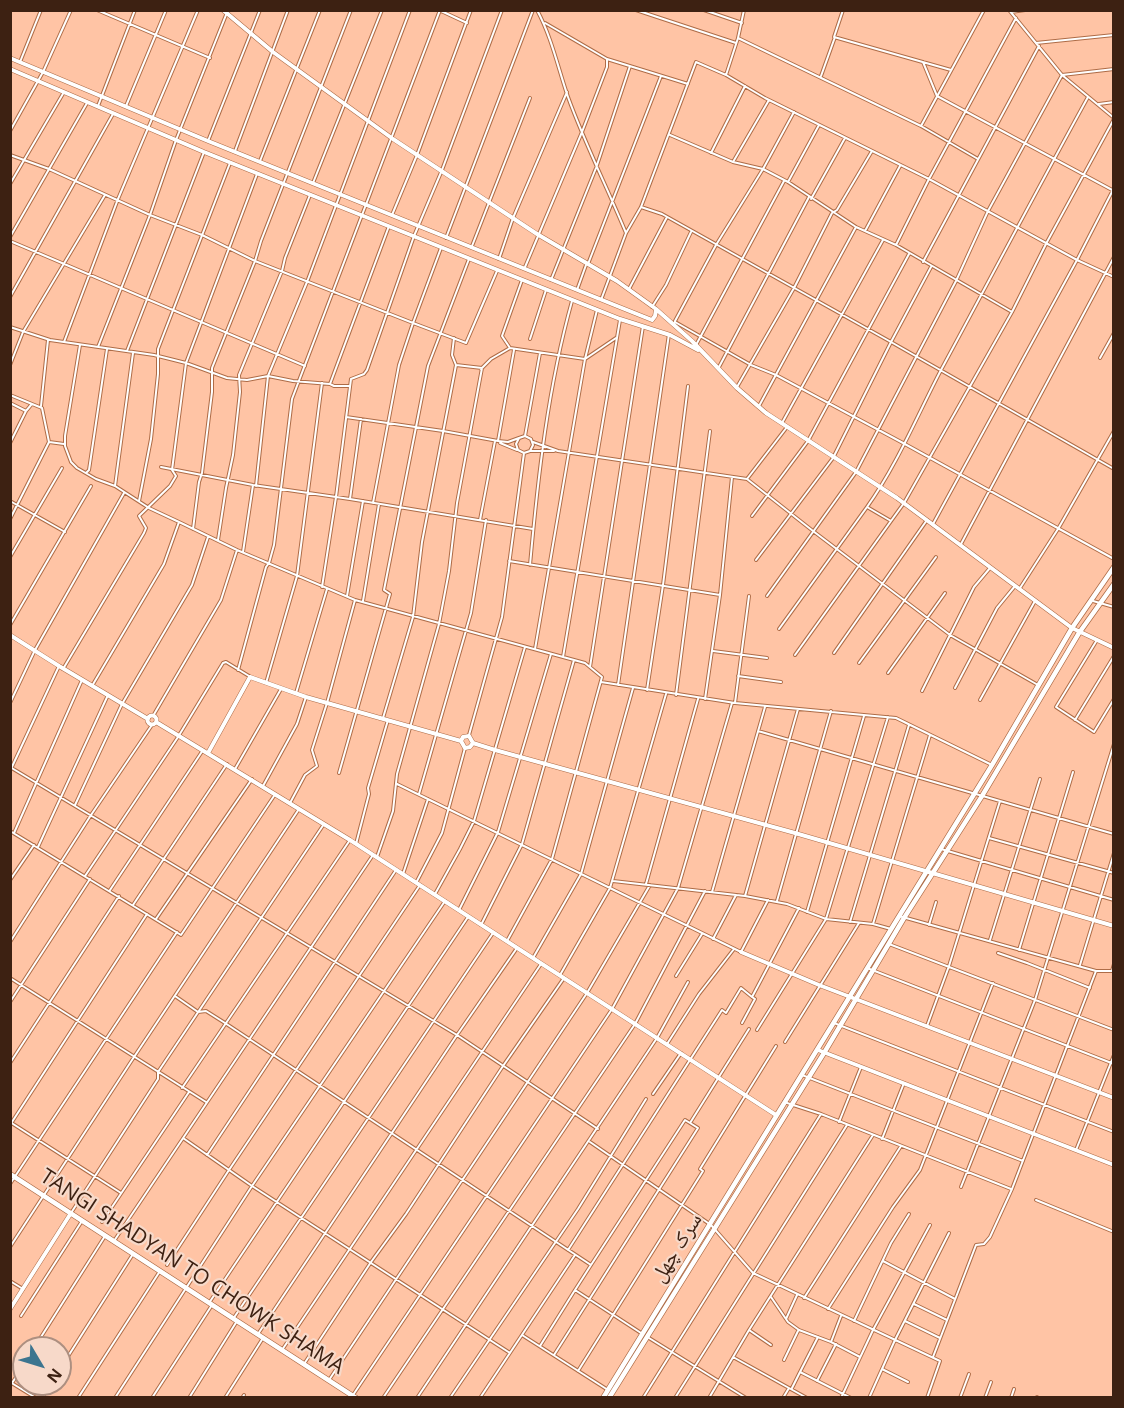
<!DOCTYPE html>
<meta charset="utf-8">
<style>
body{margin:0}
#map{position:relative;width:1124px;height:1408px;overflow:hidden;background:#ffc4a5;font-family:"Open Sans",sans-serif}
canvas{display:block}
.frame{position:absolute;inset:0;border:12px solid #3d2112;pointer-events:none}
.north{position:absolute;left:12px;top:1336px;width:60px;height:60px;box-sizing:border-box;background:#f7d9c9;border:2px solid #ad8f80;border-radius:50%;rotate:128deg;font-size:16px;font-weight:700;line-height:24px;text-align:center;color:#3d2112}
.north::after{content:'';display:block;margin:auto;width:21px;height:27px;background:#3c758f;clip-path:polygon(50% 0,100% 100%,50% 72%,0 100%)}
</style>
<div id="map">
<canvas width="1124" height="1408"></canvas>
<div class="frame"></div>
<div class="north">N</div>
</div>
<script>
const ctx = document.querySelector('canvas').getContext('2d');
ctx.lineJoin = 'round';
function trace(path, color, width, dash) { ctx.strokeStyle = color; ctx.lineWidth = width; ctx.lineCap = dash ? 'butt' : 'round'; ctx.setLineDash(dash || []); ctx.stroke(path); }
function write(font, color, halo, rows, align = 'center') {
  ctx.font = font + ' "Open Sans","Noto Naskh Arabic",sans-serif'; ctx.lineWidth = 4.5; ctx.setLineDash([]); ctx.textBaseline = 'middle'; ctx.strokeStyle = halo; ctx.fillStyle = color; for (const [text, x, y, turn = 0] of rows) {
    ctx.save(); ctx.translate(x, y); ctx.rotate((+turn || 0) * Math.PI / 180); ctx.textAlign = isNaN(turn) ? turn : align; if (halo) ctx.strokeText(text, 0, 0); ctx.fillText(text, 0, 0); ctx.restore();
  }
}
const street = new Path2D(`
 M97 10 210 58
 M439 10 467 23
 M537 10C552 38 558 68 568 97 585 144 607 187 626 233
 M636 10 736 43
 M704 10 742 23
 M843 10 834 37 951 70
 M1009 10 1062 75 1114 118
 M10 11 11 10
 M1011 12 1025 10
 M545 23 607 59
 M738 38 744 10
 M1036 43 1114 35
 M20 62 41 10
 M923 62 937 96 1114 191
 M726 75 738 38 921 126 978 159
 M821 76 835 37
 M1088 97C1038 188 990 279 941 370 917 416 897 465 867 507L891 521 904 503 1012 312 1047 242 1114 119
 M1099 104 1114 102
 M98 106 135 10
 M126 106 166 10
 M921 126 984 10
 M10 131 43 72 71 10
 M670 135 733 162 763 169 788 182 856 227 896 245 1012 312
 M208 141 260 10
 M235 151 288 10
 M711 153 745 86
 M10 155 49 169 150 215 202 235 255 261 413 323 399 365 373 503
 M260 161 320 10
 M733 162 769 100
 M788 182 819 125
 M313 183 382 10
 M10 184 64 92
 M811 199 845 138
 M641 207 696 62 726 75 765 98 929 179 1077 260 1114 277
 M392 215 417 155 471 10
 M865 231 900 166
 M10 237 87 103
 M446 238 533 10
 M10 241 305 366
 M896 245 929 179 1016 18
 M472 246 530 98
 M441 248 413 323 466 343 497 271
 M499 259 513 218 567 92
 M923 262 1039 46
 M588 264 661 76
 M525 267 582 132 607 67V59L688 84
 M551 280 596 168 630 66
 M629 289 667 217
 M577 290 586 265
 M10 297 113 114
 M601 300 626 233 641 207 662 214 891 342 931 267
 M652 307 666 285 691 232
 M675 321 716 245 763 169 794 112
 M674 324 675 322 751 365 776 375 903 443 1114 559
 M10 327 50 340 154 355 186 363 227 378 247 380 268 376 293 381 330 384 334 386H350
 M530 339 546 290
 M64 342 118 199 198 10
 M80 345 65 436V446L71 462 77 468 96 479 115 486 149 508 179 522 164 564 92 686
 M696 345 784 181
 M98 347 150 215 176 140 228 10
 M510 348 502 336 522 280
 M127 351 204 152
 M1100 358 1114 333
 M10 365 23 332 105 195
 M719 367 809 197
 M481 369 491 359 510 348 585 359 616 338
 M330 384 389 226
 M737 387 794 288 832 213 837 210 872 151
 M10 395 42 408 49 442 10 519
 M10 403 26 411 31 405
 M41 406 48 340
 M759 406 856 227
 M346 417 443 431 498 441 508 442 519 438
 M782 423 883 240
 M525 436 540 353
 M498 441 514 350
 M49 442 64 444
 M533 442 558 451 747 479 813 531 950 635 1038 685
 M10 443 26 411
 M500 443 517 450
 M530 451H554
 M524 453 518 450 516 444 519 438 525 436
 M524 453 530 451 533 445 531 439 525 436
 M161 467 253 485 350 499 533 529
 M86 473 89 470 107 349
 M747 479 787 427
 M115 486 133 353
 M256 486 268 376 307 282 410 10
 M350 499 361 419
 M10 501 65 532
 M139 501 151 439 158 374V349L230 163
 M752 516 808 441 909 254
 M480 520 495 441
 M179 522 237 550 355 600 585 663 602 677 552 859 507 941
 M933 524 1077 260 1114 188
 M193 529 199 482 202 473 212 392V368L255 261 261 241 351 10
 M218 540 226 488 233 455 240 392 239 375 282 271 285 258 310 195
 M961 544 1114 257
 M243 552 253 485
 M10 557 62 468
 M756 560 833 458 891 342 1114 469
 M509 561 720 595
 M530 565C538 476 548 387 572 301
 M322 587 336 497 351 379 364 374 367 370 414 236 442 170 502 10
 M1020 588 1058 529 1114 431
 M347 596 363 501
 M767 596 856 472 956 281 988 211 1062 75 1114 69
 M363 601 379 504
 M1093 601 1114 607
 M10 625 91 486
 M779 629 867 507
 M1097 640 1056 707 1094 732 1114 699
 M535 649 585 359 597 310
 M713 651 767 658
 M834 653 927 520
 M795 655 891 521
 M563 657 620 320
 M859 663 936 557
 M590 667 643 326
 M63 669 144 533 146 528 139 516 170 486 176 476 172 470 186 363 257 174
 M238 670 266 567 269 563 274 545 292 399 440 10
 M888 673 945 593
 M738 676 781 682
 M601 682 735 703 896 718 992 765
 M266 683 297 576 322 383
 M618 685 669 334
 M955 688 997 608 1015 586
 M647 690 663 585 688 386
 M922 691 974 587 990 568
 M296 693 327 589
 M676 695 710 431
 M705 699 720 595 732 477
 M980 700 1035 601
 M10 703 35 650 124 493
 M735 703 749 596
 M153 716 221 600 237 550
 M383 718 413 617 422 542 456 365
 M1075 720 1114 656
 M758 731 1114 834
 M469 735 502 617 524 453
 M10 767 457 1035 598 1129
 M235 769 281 689
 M10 771 59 666
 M339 773 390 594 384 590 428 366 469 259
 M397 784 741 952 768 900
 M263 786 297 724 306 697
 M419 794 471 613 486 520
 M290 803 305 775 317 766 312 750 327 703 355 600
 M75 805 122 704 192 585 208 537
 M10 831 181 935 274 796
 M14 833 82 680
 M989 838 1114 873
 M356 844 369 794 368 788 388 720
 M38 847 108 695
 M941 849 1114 900
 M377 857 393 811 397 774 439 624 449 571 457 503 482 368 456 365 452 355 454 338
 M403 874 428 799
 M85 876 178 737 223 663 226 662 249 676
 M10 880 34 845
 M613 881 745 896 787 904 826 919 873 924 891 929
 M416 883 442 833 465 748
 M646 884 698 699
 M110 890 203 750
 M712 892 765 707
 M435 894 460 849 474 821 525 647
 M745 896 798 709
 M777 901 831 711
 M133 905 227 764
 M459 910 498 832 551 654
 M807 912 864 716
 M899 916 1096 971H1112L1114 964
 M156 919 252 779
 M850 922 909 725
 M873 924 930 735
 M481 925 522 844 574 660
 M929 925 936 902
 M713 939 736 895
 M990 940 1040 779
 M10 942 91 815 152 725
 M889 944 1114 1030
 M1019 950 1073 772
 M998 953 1027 963 1090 988
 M533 958 581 874 633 688
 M1080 965 1114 853
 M867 968 1114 1064
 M560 975 610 888 666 694
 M676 976 702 934
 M10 978 206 1102
 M175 996 198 1012 206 1011 225 1023 591 1265 575 1290 641 1333
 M10 1002 90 879
 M742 1023 755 999 752 997
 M834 1023 1114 1132
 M927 1026 949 966 1000 801
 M757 1030 826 919 888 717
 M785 1042 859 923
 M667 1044 699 994 734 949
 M10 1063 119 896
 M802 1075 1023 1161
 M182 1088 350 840
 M653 1094 681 1053
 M784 1102 821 1114 1011 1189
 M10 1122 121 1193
 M839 1122 861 1067
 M10 1125 147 914
 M183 1138 252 1186 510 1353
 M882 1139 904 1083
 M590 1142 711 1225 753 1273 940 1361 927 1398
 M1076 1150 1114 1055
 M207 1155 396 870
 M10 1184 177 932
 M961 1187 1035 1000 1114 744
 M1036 1200 1114 1232
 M71 1213 158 1079V1072L324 824
 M102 1222 189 1092
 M114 1241 373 855
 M10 1247 134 1057 299 809
 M568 1250 722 1010 726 1013 741 988 752 997 799 908
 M883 1261 955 1299
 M167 1265 229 1170 420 885
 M591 1265 685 1120 690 1123 749 1029
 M10 1281 23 1289
 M771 1297 788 1322 799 1330 831 1342 860 1357
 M804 1298 901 1146
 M209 1303 468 917
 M914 1304 947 1320
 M828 1309 893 1207 920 1170 993 983
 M21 1316 82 1221
 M233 1319 493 933
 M786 1319 797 1295
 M854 1321 891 1243 909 1214
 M905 1321 940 1338
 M749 1330 771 1345
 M258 1334 457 1035 517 948
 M522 1335 608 1390
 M818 1337 800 1372 851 1398
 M649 1338 746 1398
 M831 1342 841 1316
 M540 1346 575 1290
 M34 1348 105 1236
 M282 1350 541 964
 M554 1355 698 1128 690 1123
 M733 1357 807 1398
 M933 1357 976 1245 984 1244 990 1237 1012 1189 1096 971
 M784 1360 798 1331
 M304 1364 371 1262 406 1214 503 1066 564 978
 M60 1369 133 1254
 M882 1369 908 1382
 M578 1371 703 1171 700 1169 776 1046
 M329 1380 587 993 650 885
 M817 1381 836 1344
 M10 1382 36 1398
 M10 1386 24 1365
 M792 1388 800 1372
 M353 1395 612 1009 678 888 732 703
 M42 1398 50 1384
 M78 1398 160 1271
 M115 1398 252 1186 445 901
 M152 1398 212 1305
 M189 1398 237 1321
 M225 1398 263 1338
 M242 1398 244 1395
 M383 1398 635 1024 705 891
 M417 1398 657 1038 688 982
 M450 1398 578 1209 646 1099
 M480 1398 575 1255
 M643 1398 821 1114
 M675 1398 847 1125
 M709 1398 749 1330 873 1135
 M783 1398 789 1388
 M841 1398 873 1330 930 1225
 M869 1398 895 1340 949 1233
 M960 1398 969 1374
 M985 1398 991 1382
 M1011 1398 1014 1389
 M1037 1398V1397`);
const secondary = new Path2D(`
 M223 10 273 52 393 139 537 234 617 281 656 309 692 341 737 388 766 413 897 498 1072 628 1114 648
 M10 58 208 141 622 308 652 320 655 316 656 310
 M10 69 204 152 620 319 670 335 698 350
 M10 635 59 666 148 719
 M147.5 720a4.5 4.5 0 1 1 9 0a4.5 4.5 0 1 1-9 0Z
 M156 722 350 840 776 1115
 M461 741 463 737 469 736 473 743 495 750 795 833 1114 926
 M208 753 250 677 306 697 461 741 465 748 470 747 473 743
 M741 952 819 985 1114 1098
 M818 1050 1114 1165
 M10 1309 71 1213`);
const primary = new Path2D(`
 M10 1174 356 1398
 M603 1398 992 765 1072 628 1114 567
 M609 1398 824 1053 904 918 982 796 1079 633 1114 584`);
const streetNames = [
 ["سرک چهل",677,1248,-58],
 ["TANGI SHADYAN TO CHOWK SHAMA",192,1272,33]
];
trace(street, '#ae6c47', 4);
trace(secondary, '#ae6c47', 5);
trace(primary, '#ae6c47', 6);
trace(street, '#fff', 2);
trace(secondary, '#fff', 4);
trace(primary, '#fff', 4.5);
write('21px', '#3d2112', '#f7d9c9', streetNames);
</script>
